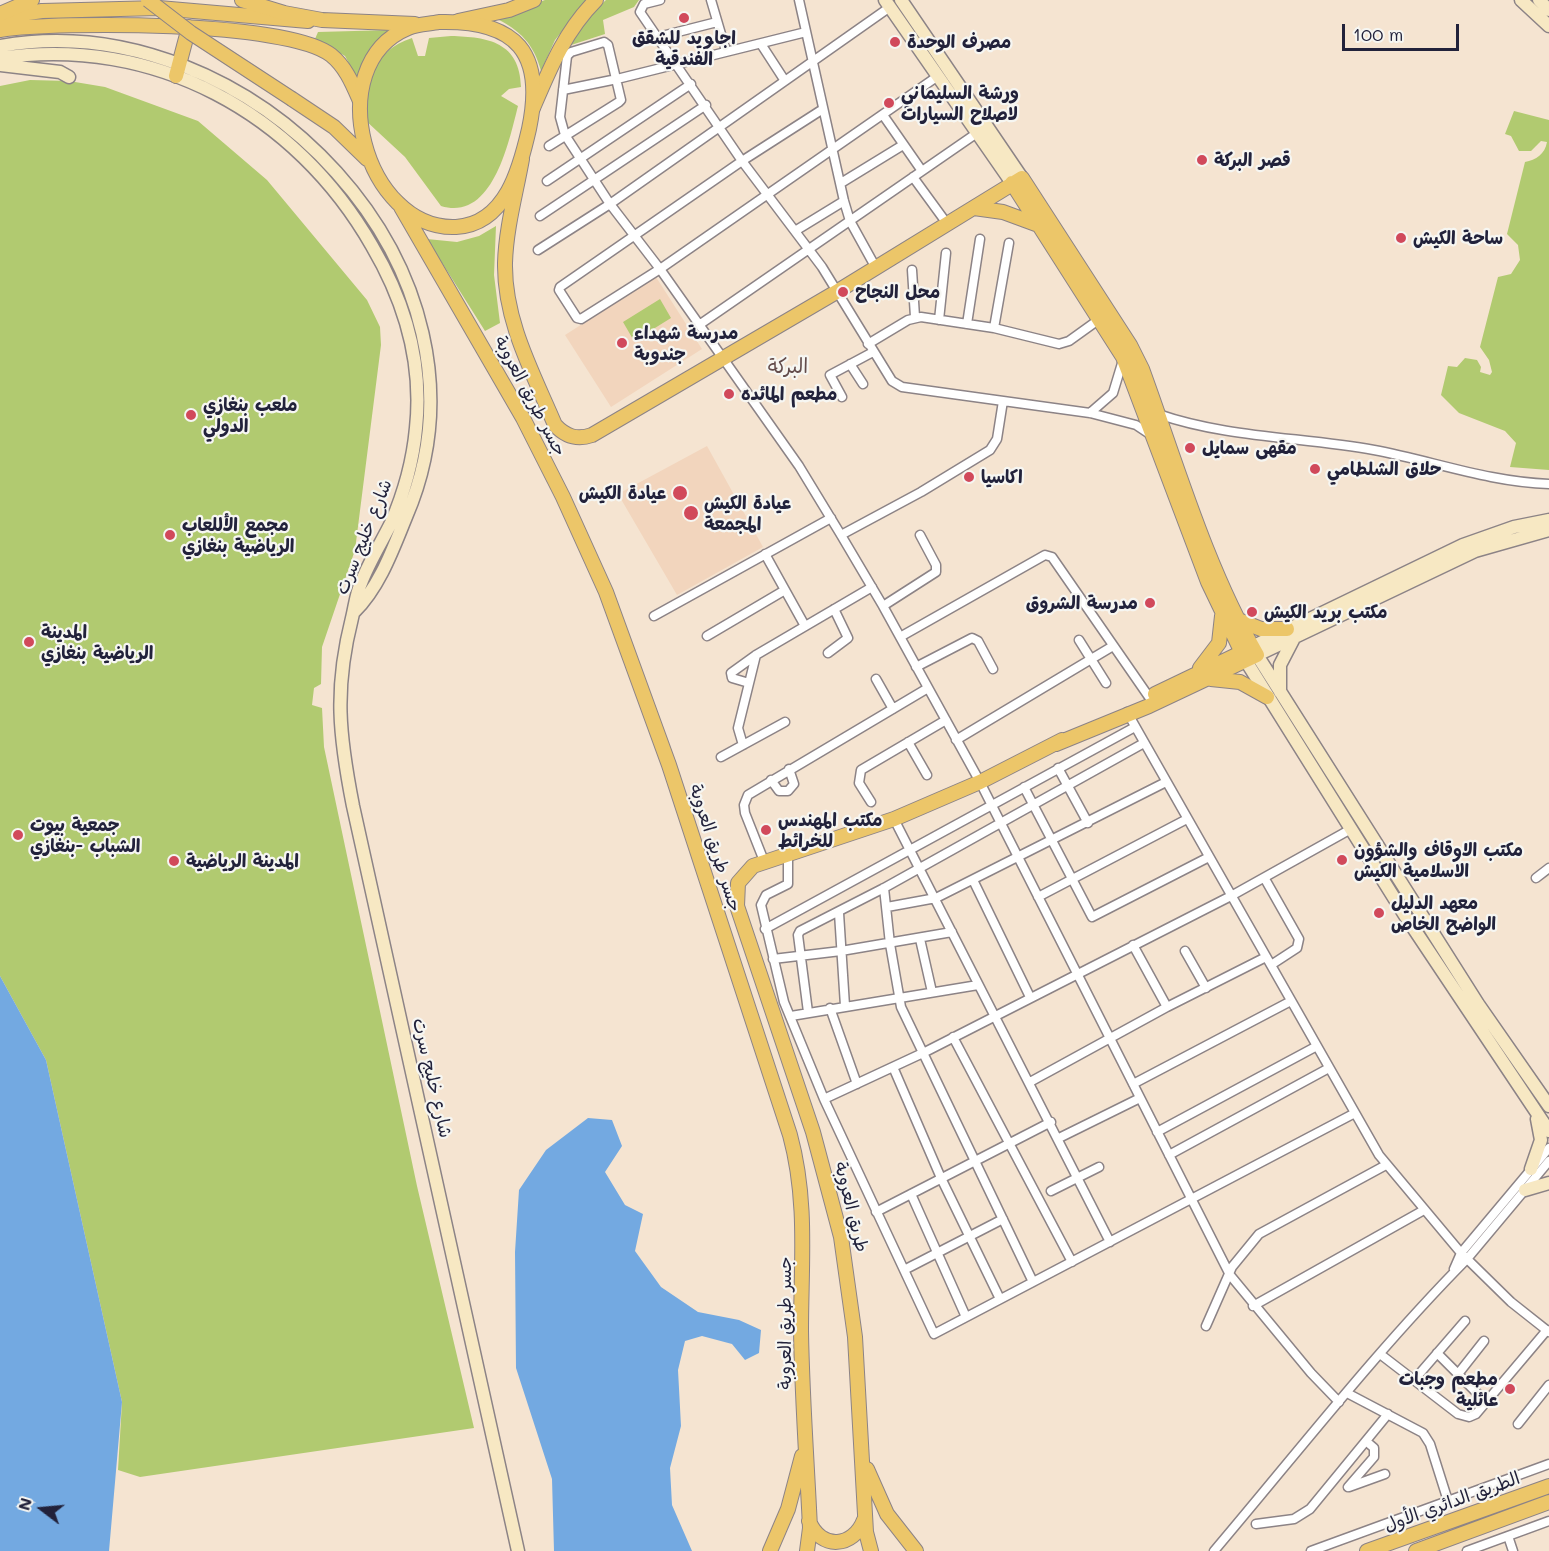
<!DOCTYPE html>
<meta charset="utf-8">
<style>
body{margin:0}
#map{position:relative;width:1549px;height:1551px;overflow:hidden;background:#f5e4d1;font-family:Mali,sans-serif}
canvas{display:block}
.north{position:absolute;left:12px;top:1479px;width:60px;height:60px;-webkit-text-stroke:4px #f6f6f2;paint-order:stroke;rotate:286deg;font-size:16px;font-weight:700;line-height:24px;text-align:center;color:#22223b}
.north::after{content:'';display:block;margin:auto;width:21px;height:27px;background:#22223b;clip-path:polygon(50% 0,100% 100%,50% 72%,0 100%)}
.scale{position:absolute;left:1342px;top:24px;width:117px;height:27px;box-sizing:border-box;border:3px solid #22223b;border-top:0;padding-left:8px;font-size:18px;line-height:21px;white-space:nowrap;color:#22223b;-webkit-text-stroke:4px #f6f6f2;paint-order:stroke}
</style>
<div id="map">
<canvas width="1549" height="1551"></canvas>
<div class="north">N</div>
<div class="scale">100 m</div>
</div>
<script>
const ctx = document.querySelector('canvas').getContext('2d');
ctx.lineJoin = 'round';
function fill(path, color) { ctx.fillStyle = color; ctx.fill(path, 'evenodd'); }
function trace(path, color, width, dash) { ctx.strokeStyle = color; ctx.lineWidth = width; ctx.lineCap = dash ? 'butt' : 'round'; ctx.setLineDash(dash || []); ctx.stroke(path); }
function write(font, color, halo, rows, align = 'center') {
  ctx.font = font + ' Mali,"Playpen Sans Arabic",sans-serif'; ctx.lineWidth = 4.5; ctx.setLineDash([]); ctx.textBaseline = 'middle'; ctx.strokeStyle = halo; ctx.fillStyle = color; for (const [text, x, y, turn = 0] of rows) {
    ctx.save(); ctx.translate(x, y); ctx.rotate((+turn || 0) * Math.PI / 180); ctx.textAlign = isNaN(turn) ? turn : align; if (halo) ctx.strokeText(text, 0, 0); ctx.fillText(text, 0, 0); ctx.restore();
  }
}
const built = new Path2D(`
 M656 277 702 349 611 407 565 335Z
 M707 446 763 547 677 595 618 494Z`);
const green = new Path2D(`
 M545 0H587L555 40 541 71C534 44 520 30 495 18Z
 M606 0H639L634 7 603 20 605 34 568 46 590 15Z
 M391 30 370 48 357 78 345 56 315 39 318 32Z
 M451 36C488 37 520 42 521 87L509 89 501 96 518 106C509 141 493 222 441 206L405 157 364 119C370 82 371 51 412 38L418 56H425L429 38Z
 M30 80 69 81 105 87 198 121 267 180 367 300 380 327 381 345 355 550 322 647 321 684 314 688 312 705 322 708 324 747 417 1186 474 1428 140 1477 118 1470 122 1402 46 1060 0 976V86Z
 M1514 111 1549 120V470L1510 467 1516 443 1505 431 1459 413 1441 395 1448 366 1457 367 1465 358 1477 360 1481 367 1480 372 1490 375 1492 372 1489 360 1480 347 1498 277 1511 274 1520 260 1518 245 1507 234 1525 162C1536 160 1545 154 1547 142L1541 141 1531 151H1519L1511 136 1505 134Z
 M496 226 494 275 500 323 485 331 427 239 457 242 479 236Z
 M660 299 671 318 634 341 623 322Z`);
const water = new Path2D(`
 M0 976 46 1060 122 1402 109 1551H0Z
 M588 1118 612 1120 622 1146 605 1172 625 1205 643 1214 635 1251 661 1287 698 1312 739 1320 761 1330 759 1353 745 1360 732 1344 702 1336 685 1341 678 1370 681 1426 670 1468 672 1505 692 1551H554L552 1479 516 1368 515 1252 519 1190 546 1150Z`);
const minor = new Path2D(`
 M660 0 644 4 640 12 742 161 822 267 892 381 902 387 1090 413 1136 425 1151 435
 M711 0 726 51
 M799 0 844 201 850 221 876 268
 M658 37 717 22
 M761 44 785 81
 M563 90 617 79 806 32
 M823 109 742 161 560 287 559 290 577 318 581 319 660 269 938 76
 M883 115 922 171
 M549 146 619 102 621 100 608 45 604 42 571 52 567 56 560 117 565 135 610 204 660 269 799 466 841 535 883 606 980 782 1230 1275 1311 1373 1339 1402
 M913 177 948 225
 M547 181 691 84
 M841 183 903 145
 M540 216 706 105
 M795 231 844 201
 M538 250 610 204 890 7
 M912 270 915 317
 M939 320 946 253
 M967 324 980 239
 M699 325 977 133
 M994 328 1009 243
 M868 344 908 320 921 317 994 328 1059 344 1069 341 1101 318
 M850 364 863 384
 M842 397 830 375 873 352
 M1090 413 1113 393 1123 360
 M1158 414C1227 438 1303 437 1374 450 1433 461 1489 482 1549 484
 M841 535 921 492 990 450 997 439 1003 401
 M765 554 805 626
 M883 606 936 572V565L920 535
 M654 616 831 518
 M707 636 785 590
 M900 637 1045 555 1052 557 1149 697
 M1079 640 1106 683
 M828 653 848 638 834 609
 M916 667 972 638 978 641 993 669
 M876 679 893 709
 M749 683 732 678 731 673 756 655 872 587
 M1127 712 1379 1155 1461 1253 1511 1302 1549 1332
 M956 740 1113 646
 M908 742 927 775
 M743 745 738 728 756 655
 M721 757 785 722
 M1058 768 1088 823
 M771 780 779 791H788L794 784 789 769
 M1024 787 1092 917 1209 857
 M871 802 859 783 861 770 946 720
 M894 819 1110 1242
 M788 853V884L766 895 761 905 784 1002 824 1099 934 1334 1355 1113
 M764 861 745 813 744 805 748 795 928 688
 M1536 878 1549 868
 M1265 879 1299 939 1297 948 1271 965
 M973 880 1030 997
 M884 888 890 944 901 1007 1033 1282
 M1038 897 1187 819
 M887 907 936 898 1166 782
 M839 913 845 1006
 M765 929 1135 727
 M920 939 932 992
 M1133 945 1167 1007
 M1185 951 1206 988
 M773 959 841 951 952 932
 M830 1008 857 1084
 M808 1012 798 935 800 931 884 888 1144 743
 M791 1016 978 985
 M953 1037 1072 1262
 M893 1067 941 1178 1000 1299
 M1030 1082 1167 1007 1266 957
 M1133 1084 1291 1001
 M824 1099 925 1052 1231 896 1351 829
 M1157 1132 1317 1046
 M1059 1138 1140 1098
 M1169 1155 1329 1068
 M1051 1191 1099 1167
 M911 1194 966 1317
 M876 1212 1051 1122
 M1454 1269 1461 1253 1549 1148
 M904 1270 1003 1219
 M1253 1306 1424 1210
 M1206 1326 1232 1267 1259 1234 1386 1165
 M1437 1353 1486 1402
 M1380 1354 1458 1414 1469 1417 1476 1414 1547 1330
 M1458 1374 1484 1341
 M1414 1380 1465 1321
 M1347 1393 1423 1433 1430 1444 1448 1501
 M1518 1424 1549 1385
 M1348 1487 1374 1457V1448L1367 1442
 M1349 1487 1385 1474
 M1256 1524 1294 1519 1310 1509 1388 1414
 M1508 1536 1513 1551
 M1214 1551C1297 1453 1377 1350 1467 1259L1549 1161
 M1311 1551 1549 1464
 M1467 1551 1549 1521`);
const secondary = new Path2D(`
 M885 0 1012 183
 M901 0 1022 178
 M1521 0 1549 26
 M1539 0 1549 10
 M0 46C250 1 512 271 406 517 393 549 379 588 354 612
 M0 58C154 35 296 113 372 246 405 302 423 363 416 428 413 461 404 493 391 523 381 543 369 562 361 583 356 594 355 606 352 618 334 689 339 735 353 806L518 1551
 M0 65 60 72 69 77
 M1549 530 1475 551 1257 655 1478 1004 1549 1106
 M1252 647 1463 545 1514 527 1549 520
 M1246 661 1406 917 1549 1131
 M1280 692V665L1294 638
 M1531 1169 1541 1140 1537 1119
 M1525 1190 1549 1183`);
const primary = new Path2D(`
 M0 17 42 11 159 8 308 21
 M458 21 509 10 534 0
 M0 30C59 21 288 21 331 55 346 67 353 85 360 101
 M176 76 189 27
 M533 108C550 68 565 31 596 0
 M1367 1551 1549 1486
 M1416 1551 1549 1502`);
const trunk = new Path2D(`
 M242 0 284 13 322 20 415 24
 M0 14 32 0
 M439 22C517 20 545 53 529 129 520 168 506 224 456 227 365 231 319 65 408 28 418 24 429 24 439 22Z
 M292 99 334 127 367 159
 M522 159C516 193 506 228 505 263 504 321 533 373 555 425 566 437 577 440 592 435L838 291 1022 178 1130 345 1142 369C1177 465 1206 567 1257 655L1149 706 1056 744
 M1012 183 1123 357 1208 582 1245 659
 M401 207 523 418 563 497 606 592 669 765 790 1135C808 1201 801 1264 801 1331 802 1397 807 1463 810 1528L807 1551
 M974 208 1003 212 1041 226
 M1236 619 1261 629H1287
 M1200 668 1219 643 1222 616
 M1211 679 1240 682 1267 697
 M1155 694 1251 648
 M867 1469 887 1514 916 1551
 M809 1521C821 1551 854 1547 864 1520
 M770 1551 788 1509 802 1456
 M871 1551 866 1532 855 1337 841 1237 813 1132 737 906 738 883 753 866 894 819 980 782 1062 740`);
const trunkBridge = new Path2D(`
 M148 0 191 33 292 99`);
const markers = [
 [684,18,6,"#d1495b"],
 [895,42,6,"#d1495b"],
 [889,103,6,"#d1495b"],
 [1202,160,6,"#d1495b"],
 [1401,238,6,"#d1495b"],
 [843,292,6,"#d1495b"],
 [622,343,6,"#d1495b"],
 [729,394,6,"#d1495b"],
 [191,415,6,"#d1495b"],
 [1190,448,6,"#d1495b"],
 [1315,469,6,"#d1495b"],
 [969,477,6,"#d1495b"],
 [680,493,8,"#d1495b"],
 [691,513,8,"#d1495b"],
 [170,535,6,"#d1495b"],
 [1150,603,6,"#d1495b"],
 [1252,612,6,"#d1495b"],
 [29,642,6,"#d1495b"],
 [766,830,6,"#d1495b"],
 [18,835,6,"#d1495b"],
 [1342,860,6,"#d1495b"],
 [174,861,6,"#d1495b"],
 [1379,913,6,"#d1495b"],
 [1510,1389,6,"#d1495b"]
];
const poiNames = [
 ["اجاويد للشقق",684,38,"center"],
 ["الفندقية",684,59,"center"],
 ["مصرف الوحدة",907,42],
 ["ورشة السليماني",901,93],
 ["لاصلاح السيارات",901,114],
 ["قصر البركة",1214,160],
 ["ساحة الكيش",1413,238],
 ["محل النجاح",855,292],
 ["مدرسة شهداء",634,333],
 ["جندوبة",634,354],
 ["مطعم المائده",741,394],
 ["ملعب بنغازي",203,405],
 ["الدولي",203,426],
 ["مقهى سمايل",1202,448],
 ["حلاق الشلطامي",1327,469],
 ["اكاسيا",981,477],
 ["عيادة الكيش",666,493,"right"],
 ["عيادة الكيش",704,503],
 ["المجمعة",704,524],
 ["مجمع الأللعاب",182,525],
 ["الرياضية بنغازي",182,546],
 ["مدرسة الشروق",1138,603,"right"],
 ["مكتب بريد الكيش",1264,612],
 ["المدينة",41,632],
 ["الرياضية بنغازي",41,653],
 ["مكتب المهندس",778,820],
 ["للخرائط",778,841],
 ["جمعية بيوت",30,825],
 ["الشباب -بنغازي",30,846],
 ["مكتب الاوقاف والشؤون",1354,850],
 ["الاسلامية الكيش",1354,871],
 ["المدينة الرياضية",186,861],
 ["معهد الدليل",1391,903],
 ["الواضح الخاص",1391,924],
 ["مطعم وجبات",1498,1379,"right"],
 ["عائلية",1498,1400,"right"]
];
const streetNames = [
 ["جسر طريق العروبة",530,396,62],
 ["شارع خليج سرت",364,537,-68],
 ["جسر طريق العروبة",715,848,72],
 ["شارع خليج سرت",432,1078,77],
 ["طريق العروبة",851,1207,76],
 ["جسر طريق العروبة",785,1323,-90],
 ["الطريق الدائري الأول",1452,1502,-20]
];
const neighbourhoodNames = [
 ["البركة",788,367]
];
fill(built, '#f2d5bd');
fill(green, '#b1ca70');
fill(water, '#73a9e1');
trace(minor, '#8c8386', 11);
trace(secondary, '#8c8386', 15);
trace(primary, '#8c8386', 16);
trace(trunk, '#8c8386', 16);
trace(minor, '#fff', 8);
trace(secondary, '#f7e8c3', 12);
trace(primary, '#ecc669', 14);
trace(trunk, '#ecc669', 14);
trace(trunkBridge, '#8c8386', 16, []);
trace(trunkBridge, '#ecc669', 14);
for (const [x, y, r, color] of markers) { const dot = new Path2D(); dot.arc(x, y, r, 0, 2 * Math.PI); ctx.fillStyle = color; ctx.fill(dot); trace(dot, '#f6f6f2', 2); }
write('bold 18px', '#22223b', '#f6f6f2', poiNames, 'left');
write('18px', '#22223b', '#f6f6f2', streetNames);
write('20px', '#634c4b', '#f6f6f2', neighbourhoodNames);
</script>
